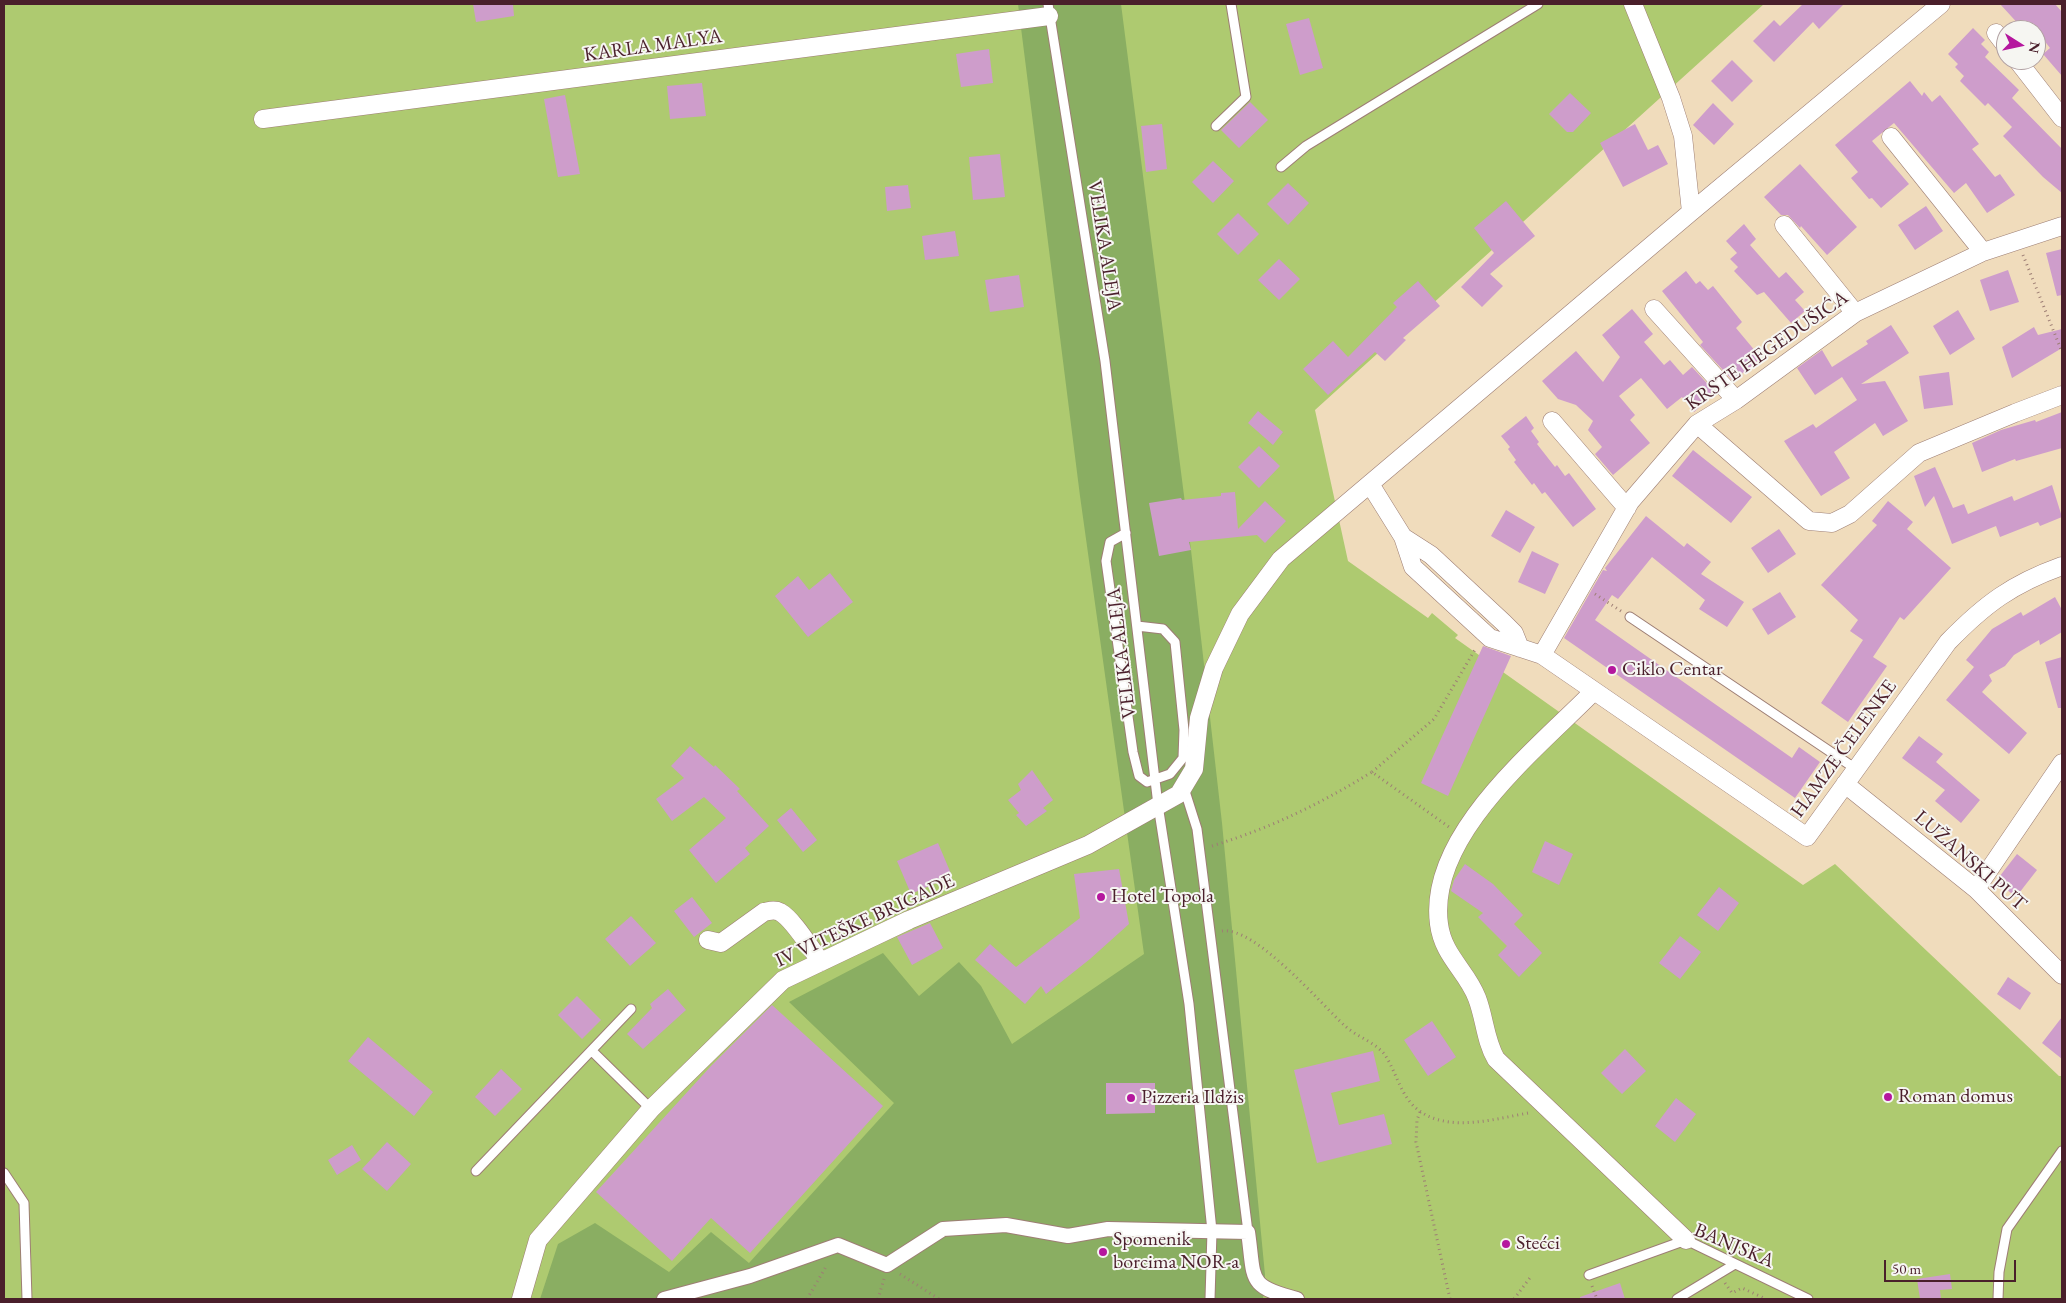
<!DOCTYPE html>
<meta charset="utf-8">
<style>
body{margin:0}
#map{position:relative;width:2066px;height:1303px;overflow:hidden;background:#f0dcbc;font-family:"EB Garamond",serif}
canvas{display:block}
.frame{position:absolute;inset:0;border:5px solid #4a1f2b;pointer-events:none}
.north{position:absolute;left:1996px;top:20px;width:50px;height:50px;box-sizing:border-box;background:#f6f6f2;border:1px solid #b1a0a2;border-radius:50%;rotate:100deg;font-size:14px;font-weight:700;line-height:20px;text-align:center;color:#4a1f2b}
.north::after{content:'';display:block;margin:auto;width:18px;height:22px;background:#b5179e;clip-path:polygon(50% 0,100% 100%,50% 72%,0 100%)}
.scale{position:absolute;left:1884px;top:1260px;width:132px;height:22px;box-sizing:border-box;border:2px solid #4a1f2b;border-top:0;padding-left:6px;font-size:15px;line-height:18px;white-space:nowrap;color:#4a1f2b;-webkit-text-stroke:4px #f6f6f2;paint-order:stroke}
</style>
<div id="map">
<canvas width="2066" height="1303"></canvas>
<div class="frame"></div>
<div class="north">N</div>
<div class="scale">50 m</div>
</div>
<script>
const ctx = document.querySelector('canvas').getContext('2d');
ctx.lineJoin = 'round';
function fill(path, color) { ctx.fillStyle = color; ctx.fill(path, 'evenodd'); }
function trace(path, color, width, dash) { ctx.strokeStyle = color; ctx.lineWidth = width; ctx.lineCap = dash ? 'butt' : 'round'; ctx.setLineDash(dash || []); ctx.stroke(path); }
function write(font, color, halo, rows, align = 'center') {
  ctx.font = font + ' "EB Garamond",serif'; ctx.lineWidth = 4; ctx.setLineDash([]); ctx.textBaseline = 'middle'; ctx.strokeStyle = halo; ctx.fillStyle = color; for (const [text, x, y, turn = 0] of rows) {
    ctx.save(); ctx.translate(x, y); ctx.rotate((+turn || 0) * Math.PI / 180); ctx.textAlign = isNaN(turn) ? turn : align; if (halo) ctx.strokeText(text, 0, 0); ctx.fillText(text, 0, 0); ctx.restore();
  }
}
const green = new Path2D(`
 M4 4H1764L1315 410 1348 561 1428 618 1432 613 1458 635 1455 638 1803 885 1835 864 2059 1076H2062V1299H4Z`);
const forest = new Path2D(`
 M1018 4H1121L1191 550 1222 823 1265 1275 1263 1299H540L558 1244 595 1223 669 1272 711 1232 749 1263 894 1103 789 1002 883 953 919 996 959 962 981 986 1012 1044 1144 954 1080 496Z`);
const building = new Path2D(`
 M473 4H513L514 16 476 22Z
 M1803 4H1844L1819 29 1813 22 1774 62 1753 41 1774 20 1780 26Z
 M2000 4H2055L2062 12V76L2043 54 2050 48 2036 30 2028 23 2022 28Z
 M1309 18 1323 68 1300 75 1286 24Z
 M1973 28 1985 40 1981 44 1989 52 1985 57 2019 90 2012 98 2062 149V193L2043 177 2003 136 2012 127 1988 103 1985 106 1960 81 1964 76 1955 67 1958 64 1948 54Z
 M989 49 993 83 961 87 956 54Z
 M1732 60 1753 81 1732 102 1711 81Z
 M1910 81 1922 96 1924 92 1932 102 1940 95 1979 144 1972 149 1995 177 2000 174 2015 195 1987 213 1966 183 1954 193 1894 123 1872 141 1909 184 1881 208 1872 198 1869 199 1851 178 1858 172 1835 145Z
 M702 83 706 116 670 119 667 86Z
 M1570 93 1591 113 1573 132H1567L1549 114Z
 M565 95 580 174 558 177 544 99Z
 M1250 102 1268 120 1239 148 1221 130Z
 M1713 103 1734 124 1714 145 1693 125Z
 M1162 124 1167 169 1146 172 1141 126Z
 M1635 124 1648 150 1658 145 1668 164 1623 187 1600 143Z
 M1000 154 1005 197 973 200 969 157Z
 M1213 161 1234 181 1213 203 1192 182Z
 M1800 164 1857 227 1827 255 1801 226 1800 228 1788 215H1781L1764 197Z
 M1288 183 1309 203 1288 225 1267 204Z
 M908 185 911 208 887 211 885 187Z
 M1506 201 1535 236 1490 274 1503 286 1482 307 1461 287 1494 253 1474 228Z
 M1926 206 1943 231 1915 250 1898 225Z
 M1238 213 1259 234 1238 255 1217 234Z
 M1744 224 1756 239 1750 245 1779 278 1786 272 1804 292 1795 300 1805 311 1791 323 1764 292 1757 295 1734 271 1738 267 1730 259 1737 253 1726 241Z
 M955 231 959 256 925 260 922 236Z
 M2062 249V295L2057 296 2046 253Z
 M1279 259 1300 279 1279 300 1258 280Z
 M2008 270 2019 302 1990 311 1980 280Z
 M1686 271 1696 284 1700 281 1708 290 1713 286 1742 322 1736 328 1761 358 1733 381 1700 345 1703 342 1662 291Z
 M1019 275 1024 307 990 312 985 280Z
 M1418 281 1440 306 1403 338 1406 340 1385 361 1375 352 1328 395 1303 369 1333 341 1348 357 1397 307 1393 303Z
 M1632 309 1653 334 1644 342 1664 365 1670 360 1683 375 1692 367 1716 393 1694 412 1682 397 1667 409 1641 378 1619 396 1635 415 1630 420 1650 443 1613 475 1595 454 1602 447 1588 430 1593 421 1576 405 1558 399 1542 381 1576 351 1603 382 1620 357 1602 335Z
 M1958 310 1975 339 1950 355 1933 326Z
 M1891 325 1909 353 1861 384 1885 381 1908 421 1883 436 1875 423 1834 452 1850 478 1821 496 1784 441 1813 424 1816 428 1857 400 1842 377 1815 395 1797 368 1822 350 1832 367 1868 344 1866 341Z
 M2034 327 2038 335 2062 329V348L2012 378 2002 347Z
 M1949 372 1953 405 1924 409 1919 376Z
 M1258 411 1283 432 1273 445 1248 423Z
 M2062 412V448L2016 461 2015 459 1982 472 1972 443 2001 430 2035 420 2036 422Z
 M1526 416 1534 428 1531 431 1539 442 1537 444 1555 467 1557 465 1565 476 1569 473 1596 509 1573 527 1545 492 1542 494 1534 483 1532 485 1514 462 1516 460 1508 449 1510 447 1501 436Z
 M1259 446 1280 466 1259 488 1238 467Z
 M1693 450 1752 497 1731 523 1672 476Z
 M1935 467 1953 508 1964 504 1968 514 2012 496 2014 501 2052 485 2062 517 2040 526 2038 522 2000 537 1996 526 1952 544 1934 496 1925 507 1914 476Z
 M1235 492 1238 529 1265 501 1286 521 1265 543 1257 535 1189 542 1191 550 1159 556 1149 503 1181 498 1182 500 1221 496V493Z
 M1888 501 1913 522 1907 529 1951 568 1904 620 1900 617 1873 657 1887 666 1848 722 1821 703 1863 640 1850 631 1858 620 1821 585 1877 525 1872 521Z
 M1506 510 1535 527 1520 553 1491 536Z
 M1646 516 1684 547 1687 543 1711 562 1701 574 1744 602 1727 627 1699 609 1705 600 1652 557 1618 599 1612 595 1595 620 1792 758 1799 747 1820 762 1795 798 1564 638 1603 570 1607 571 1605 568Z
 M1779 529 1796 554 1768 573 1751 548Z
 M1532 551 1559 564 1545 594 1518 582Z
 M830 573 853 602 808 637 775 596 798 576 809 590Z
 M1780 592 1796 617 1768 635 1752 609Z
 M2055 597 2062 610V632L2040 645 2039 640 2014 655 2005 666 1989 675 1992 681 1982 692 2027 733 2009 754 1946 700 1974 667 1966 660 1992 629 2021 612 2023 616Z
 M1483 646 1511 656 1448 796 1421 783Z
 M2062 657V708H2058L2045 662Z
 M1919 736 1943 754 1936 762 1980 800 1961 823 1935 801 1945 790 1902 758Z
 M690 746 714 767 715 765 740 789 737 791 769 826 745 848 750 854 716 883 689 850 726 818 704 797 672 821 656 799 684 778 671 766Z
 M1032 770 1053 800 1043 808 1047 811 1026 826 1016 815 1019 813 1008 800 1021 790 1018 784Z
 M791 808 817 840 803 852 777 820Z
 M1545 841 1573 854 1559 885 1532 872Z
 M938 843 952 876 911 894 897 861Z
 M2017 854 2037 870 2016 897 1996 881Z
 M1465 864 1493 884 1523 915 1514 924 1542 953 1519 977 1498 955 1507 946 1478 917 1483 913 1451 891 1454 880Z
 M1119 869 1129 924 1090 959 1046 994 1041 986 1025 1004 975 960 990 944 1016 967 1080 918 1074 874Z
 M1719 887 1739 903 1718 931 1697 915Z
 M692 897 712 923 694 937 674 911Z
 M631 916 656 943 630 966 605 939Z
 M930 923 943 948 912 965 897 937Z
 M1680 936 1701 952 1680 979 1659 963Z
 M2008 977 2031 993 2020 1010 1997 994Z
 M668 989 686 1010 643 1049 627 1034 652 1008 650 1004Z
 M577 996 601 1020 582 1039 558 1015Z
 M772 1005 883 1106 750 1253 711 1218 672 1261 596 1192 711 1066Z
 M2062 1017V1059L2042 1043Z
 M1432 1021 1456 1057 1428 1076 1404 1040Z
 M368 1037 433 1092 414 1116 348 1061Z
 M1625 1049 1646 1071 1622 1094 1601 1073Z
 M1373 1051 1380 1081 1331 1093 1339 1125 1384 1114 1392 1144 1317 1163 1294 1070Z
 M501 1069 522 1089 495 1116 475 1097Z
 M1106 1083H1155V1113L1106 1114Z
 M1676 1098 1696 1114 1675 1142 1655 1126Z
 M387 1142 411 1164 387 1191 362 1169Z
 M352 1145 361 1160 337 1175 328 1160Z
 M1950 1274 1952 1289 1940 1290 1941 1299H1920L1917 1279Z
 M1620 1283 1625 1299H1580V1297Z`);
const path = new Path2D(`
 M2023 255 2062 352
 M1595 594 1621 611
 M1372 772 1434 719 1476 648
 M1212 846C1273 827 1318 805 1372 772L1449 827
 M1222 931C1255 926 1321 1004 1345 1026 1357 1037 1375 1042 1385 1055 1397 1073 1401 1099 1421 1112 1451 1132 1495 1119 1528 1113
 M1420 1112 1417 1120 1416 1142 1450 1299
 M900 1274 939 1299
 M1725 1283 1732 1293 1742 1288 1766 1299
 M1592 1286 1597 1299
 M807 1299 827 1265
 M878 1299 884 1279
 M1514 1299 1532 1275`);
const service = new Path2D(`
 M1048 4 1105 361 1158 805 1189 1004 1212 1231 1210 1299
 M1216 126 1246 97 1231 4
 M1281 167 1306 146 1538 4
 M1126 533 1110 542 1106 561 1133 752 1139 776 1147 782 1170 774 1183 758 1184 730 1175 642 1163 629 1137 626
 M1630 617 1856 769
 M1184 788 1197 829 1248 1232
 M592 1051 651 1109
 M476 1171 631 1009
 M4 1173 24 1203 27 1299
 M1589 1275 1686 1240 1808 1299
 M1677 1299 1735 1264
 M1998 1299 1999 1272 2007 1229 2062 1151`);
const pedestrian = new Path2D(`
 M664 1299 750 1276 838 1245 887 1265 943 1229 1006 1225 1068 1236 1108 1229 1248 1232C1255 1280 1246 1286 1297 1299`);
const minor = new Path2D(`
 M1633 4 1671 98 1683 136 1691 212
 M1996 33 2006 46
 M2017 60 2062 118
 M263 119 1049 16
 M1891 137 1983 252
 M1784 225 1855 313
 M1654 309 1736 400
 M1552 421 1627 508
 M1697 424 1809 521 1832 523 1850 514 1919 453 2015 413 2062 395
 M1370 484 1403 537 1413 567 1490 638 1542 655 1807 837 1948 642C1985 604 2012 584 2062 566
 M1403 537 1431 555 1504 623 1514 633 1520 648
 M1542 655 1630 502 1697 424 1736 400 1855 313 1983 252 2062 226
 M1594 691C1537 749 1427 835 1439 924 1443 956 1467 971 1477 998 1485 1019 1485 1040 1496 1059L1686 1240
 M1845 784 1976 889 2062 975
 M1976 889 2062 763
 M708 940 721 943 764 912C770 911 774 909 780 912 793 919 811 949 821 962
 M521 1299 538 1240 651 1109 783 980 909 920 1088 845 1179 794 1194 769 1199 718 1214 668 1240 614 1281 559 1691 212 1941 4`);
const markers = [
 [1612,670,5,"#b5179e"],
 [1101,897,5,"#b5179e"],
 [1888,1097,5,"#b5179e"],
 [1131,1098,5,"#b5179e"],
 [1506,1244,5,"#b5179e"],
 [1103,1252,5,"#b5179e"]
];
const streetNames = [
 ["KARLA MALYA",653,46,-8],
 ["VELIKA ALEJA",1104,246,81],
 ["KRSTE HEGEDUŠIĆA",1767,351,-35],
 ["VELIKA ALEJA",1122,653,-97],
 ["HAMZE ČELENKE",1844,749,-54],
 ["LUŽANSKI PUT",1970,861,41],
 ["IV VITEŠKE BRIGADE",865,921,-25],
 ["BANJSKA",1734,1246,23]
];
const poiNames = [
 ["Ciklo Centar",1622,670],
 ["Hotel Topola",1111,897],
 ["Roman domus",1898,1097],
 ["Pizzeria Ildžis",1141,1098],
 ["Spomenik",1113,1240],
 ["borcima NOR-a",1113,1263],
 ["Stećci",1516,1244]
];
fill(green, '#aeca70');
fill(forest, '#8aae62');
fill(building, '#ce9dcb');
trace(service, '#9d7e74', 11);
trace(pedestrian, '#9d7e74', 16);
trace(minor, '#9d7e74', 19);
trace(path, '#9d7e74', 3, [1, 4]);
trace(service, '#fff', 9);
trace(pedestrian, '#fff', 14);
trace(minor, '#fff', 18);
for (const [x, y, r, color] of markers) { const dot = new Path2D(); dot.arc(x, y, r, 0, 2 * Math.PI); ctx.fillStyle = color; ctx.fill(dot); trace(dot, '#f6f6f2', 2); }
write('20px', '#4a1f2b', '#f6f6f2', streetNames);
write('20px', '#4a1f2b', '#f6f6f2', poiNames, 'left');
</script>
